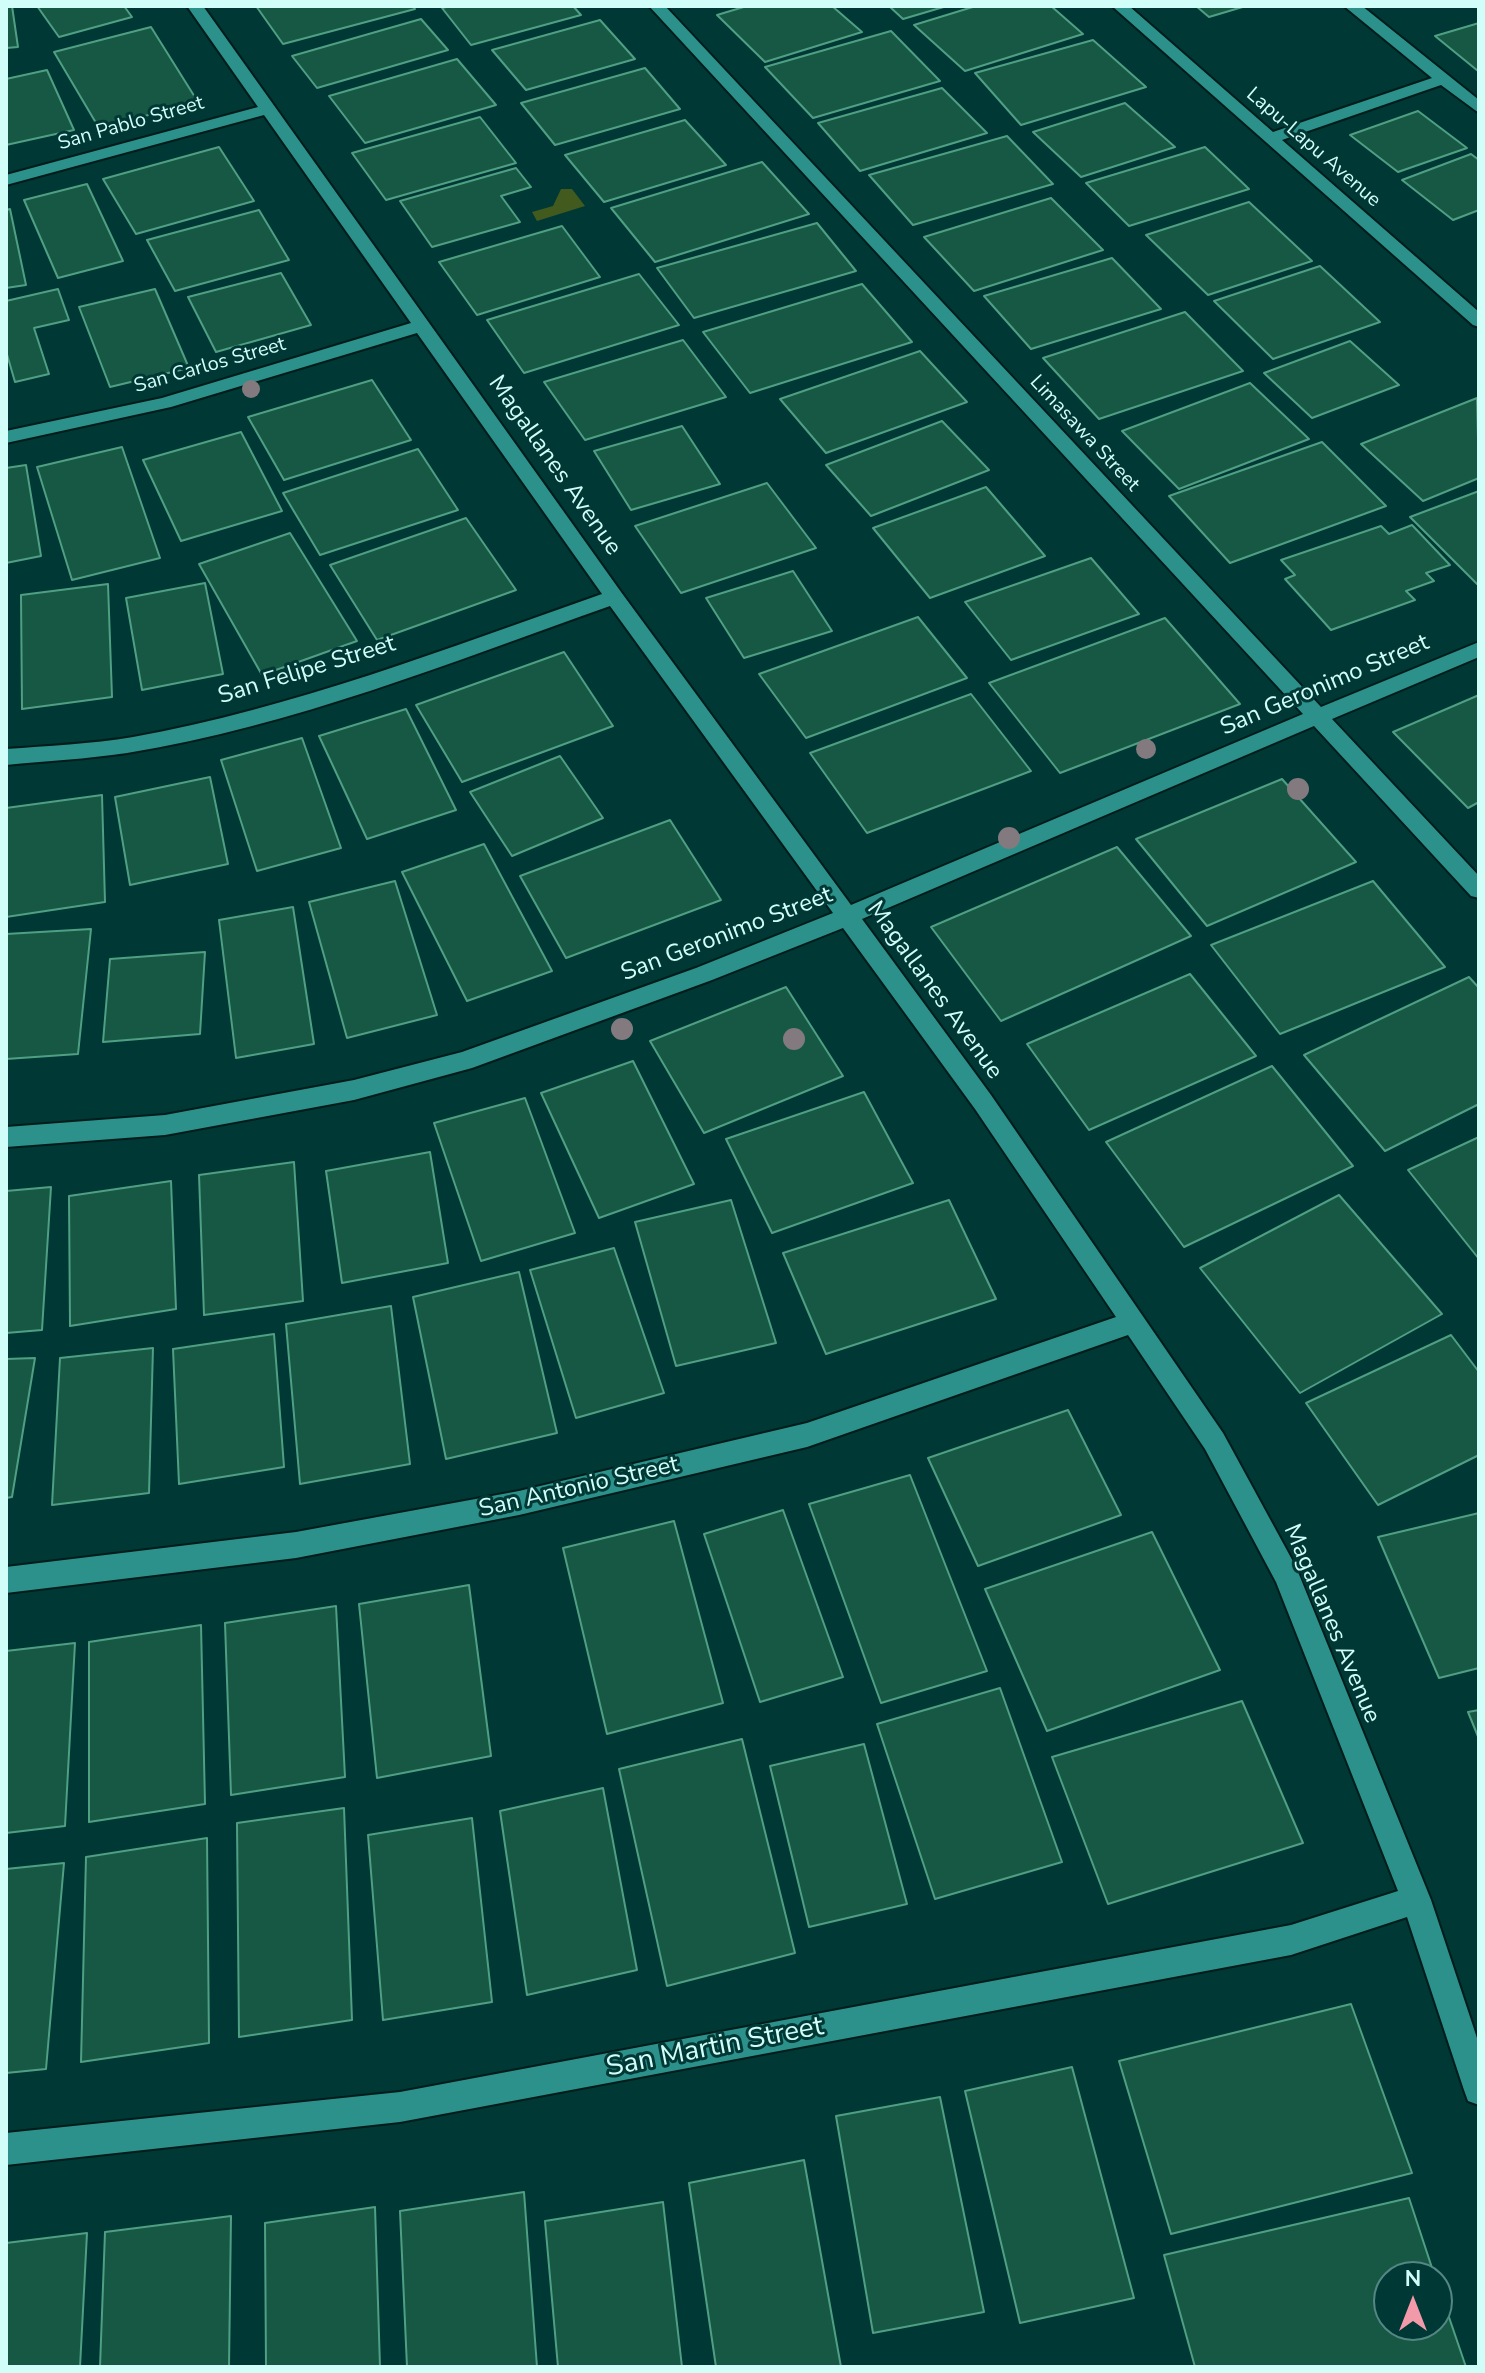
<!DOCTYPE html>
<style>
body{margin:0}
#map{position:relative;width:1485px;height:2373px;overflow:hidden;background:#003835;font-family:"Nunito Sans",sans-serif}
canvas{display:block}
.frame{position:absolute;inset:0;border:8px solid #d2fef9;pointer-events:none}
.north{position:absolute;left:1373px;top:2261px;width:80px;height:80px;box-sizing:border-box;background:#003835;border:2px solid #548783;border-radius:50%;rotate:0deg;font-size:22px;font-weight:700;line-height:32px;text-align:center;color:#d2fef9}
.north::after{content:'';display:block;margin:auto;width:28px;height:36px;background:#f39aaa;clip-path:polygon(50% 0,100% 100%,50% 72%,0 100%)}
</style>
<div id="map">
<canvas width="1485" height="2373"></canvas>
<div class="frame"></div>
<div class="north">N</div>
</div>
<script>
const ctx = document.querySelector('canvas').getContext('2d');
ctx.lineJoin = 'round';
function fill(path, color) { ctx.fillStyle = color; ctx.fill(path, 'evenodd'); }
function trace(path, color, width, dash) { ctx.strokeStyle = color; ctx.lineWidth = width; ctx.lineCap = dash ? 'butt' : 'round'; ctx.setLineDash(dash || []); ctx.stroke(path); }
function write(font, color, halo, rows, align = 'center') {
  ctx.font = font + ' "Nunito Sans",sans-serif'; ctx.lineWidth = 6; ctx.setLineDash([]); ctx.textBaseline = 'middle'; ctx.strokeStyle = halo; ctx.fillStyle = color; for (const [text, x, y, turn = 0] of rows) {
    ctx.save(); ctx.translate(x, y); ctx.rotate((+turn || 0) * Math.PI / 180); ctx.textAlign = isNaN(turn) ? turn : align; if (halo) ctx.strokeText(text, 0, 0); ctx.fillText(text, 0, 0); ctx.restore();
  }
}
const water = new Path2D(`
 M561 189H572L585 206 537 221 532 212 553 206Z`);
const building = new Path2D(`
 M6 6H12L18 47 6 48Z
 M37 6H124L132 17 59 37Z
 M256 6H413L415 9 283 44Z
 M451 6H573L581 15 471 45 442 8Z
 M747 6H832L862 32 765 62 717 15Z
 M889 6H947L903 19Z
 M976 6H1051L1083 34 965 71 914 25Z
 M1196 6H1246L1209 17Z
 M421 19 448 50 317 88 292 56Z
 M600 20 635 59 526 90 492 50Z
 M1479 23V71H1478L1435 36Z
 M151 27 198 102 99 128 54 52Z
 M891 31 940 81 813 118 765 67Z
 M1093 40 1146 87 1021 125 975 73Z
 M457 59 496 105 365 143 329 96Z
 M645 68 680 109 555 145 521 103Z
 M47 70 74 130 6 145V79Z
 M942 88 987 133 860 171 818 123Z
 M1125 103 1175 147 1081 177 1033 132Z
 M1418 111 1467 148 1398 172 1350 135Z
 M480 117 516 163 386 200 352 153Z
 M685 120 726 165 604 202 565 155Z
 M1007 136 1053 184 913 225 869 175Z
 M219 147 254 201 136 234 103 179Z
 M1205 147 1249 189 1129 226 1086 183Z
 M1471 154 1479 160V210L1453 220 1402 180Z
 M762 162 809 214 655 262 611 208Z
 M516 168 531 187 501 196 520 222 432 247 400 201Z
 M87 184 123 261 58 278 24 200Z
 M1051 198 1103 250 974 291 924 237Z
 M1249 202 1312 261 1208 295 1146 235Z
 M10 209 26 285 6 288V210Z
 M259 210 289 260 175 291 147 240Z
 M817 223 856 271 694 318 657 268Z
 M562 226 600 277 477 315 439 262Z
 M1112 258 1161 309 1031 349 984 296Z
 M1320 266 1380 322 1273 359 1214 301Z
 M281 273 311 325 216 352 188 297Z
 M639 274 679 325 524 373 487 320Z
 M862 284 912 342 750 393 703 332Z
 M58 289 69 320 34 328 49 374 15 382 6 351V301Z
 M155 289 189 368 110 387 79 307Z
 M1185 312 1243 371 1099 419 1043 358Z
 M683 340 726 397 585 440 544 382Z
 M1350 341 1399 385 1312 418 1264 373Z
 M920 351 967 402 826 453 780 399Z
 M372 380 411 440 284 480 248 417Z
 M1250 383 1309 439 1179 489 1122 431Z
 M1477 398 1479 478 1423 501 1361 444Z
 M942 421 989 470 871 516 826 465Z
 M682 426 720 484 631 510 594 451Z
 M241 432 282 511 181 541 143 460Z
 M1322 442 1386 506 1230 563 1169 496Z
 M122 447 160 558 72 580 37 467Z
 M418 449 458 510 320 555 283 493Z
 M26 465 41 556 6 563V468Z
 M767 483 816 548 681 593 635 526Z
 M986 487 1045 556 930 598 873 528Z
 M1479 491V583L1477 584 1410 517Z
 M466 518 516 590 377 640 330 565Z
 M1412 525 1450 565 1426 573 1434 581 1406 591 1415 600 1331 630 1285 579 1295 575 1281 560 1381 526 1389 534Z
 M290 533 357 641 262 675 199 564Z
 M1091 558 1139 614 1011 660 965 602Z
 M793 571 832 631 744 658 706 598Z
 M205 583 223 674 142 690 126 598Z
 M108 584 112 697 22 709 21 595Z
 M918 617 967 678 806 738 759 674Z
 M1165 618 1240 704 1060 773 989 683Z
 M564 652 613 726 462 782 416 705Z
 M971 694 1031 771 867 833 810 753Z
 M1479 695V802L1468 808 1393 732Z
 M406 709 456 810 367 839 319 736Z
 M302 738 341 848 257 871 221 760Z
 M560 756 603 818 512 856 470 792Z
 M210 777 228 864 130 885 115 797Z
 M1282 779 1356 862 1207 926 1136 839Z
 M102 795 105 902 6 917V808Z
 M670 820 721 900 566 958 520 876Z
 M484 844 552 971 467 1001 402 872Z
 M1117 847 1191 936 1001 1021 931 927Z
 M395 881 437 1015 347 1038 309 902Z
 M1373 881 1445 967 1280 1034 1211 945Z
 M293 907 314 1044 236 1058 219 920Z
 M91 929 78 1054 6 1059V934Z
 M205 952 200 1034 103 1042 110 959Z
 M1190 974 1256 1056 1089 1130 1027 1044Z
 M1469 977 1479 988V1104L1385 1151 1304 1055Z
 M786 987 843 1076 704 1133 650 1041Z
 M633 1061 694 1184 599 1218 541 1093Z
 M1272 1066 1353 1166 1184 1247 1106 1142Z
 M864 1092 913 1183 772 1233 726 1139Z
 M525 1098 575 1233 481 1261 434 1123Z
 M1479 1137V1259L1408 1170Z
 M430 1152 448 1263 342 1283 326 1171Z
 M294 1162 303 1301 204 1315 199 1175Z
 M171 1181 176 1309 70 1326 69 1196Z
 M51 1187 42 1330 6 1333V1191Z
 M1339 1195 1442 1314 1300 1393 1200 1268Z
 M731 1200 776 1343 676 1366 635 1222Z
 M949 1200 996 1299 826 1354 783 1253Z
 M614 1248 664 1393 576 1418 530 1270Z
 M519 1272 557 1433 446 1459 413 1297Z
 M391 1306 410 1464 300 1484 286 1324Z
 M274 1334 284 1467 179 1484 173 1349Z
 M1451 1335 1479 1372V1455L1378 1505 1306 1403Z
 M153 1348 149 1493 52 1505 60 1358Z
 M35 1358 12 1497 6 1498V1359Z
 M1068 1410 1121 1515 978 1566 928 1458Z
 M910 1475 987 1671 881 1703 809 1504Z
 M783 1510 843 1677 760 1702 704 1534Z
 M1479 1513V1668L1439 1678 1378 1537Z
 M674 1521 723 1703 607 1734 563 1548Z
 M1152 1532 1220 1670 1047 1731 985 1589Z
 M469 1585 491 1756 377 1778 359 1604Z
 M336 1606 345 1777 231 1795 225 1623Z
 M201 1625 205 1804 89 1822V1642Z
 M75 1643 65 1826 6 1833V1651Z
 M1000 1688 1062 1862 935 1899 877 1724Z
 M1242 1701 1303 1843 1108 1904 1052 1757Z
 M1479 1710V1739L1468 1712Z
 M742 1739 795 1953 667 1986 619 1769Z
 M864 1744 907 1904 809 1927 770 1766Z
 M603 1788 637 1970 527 1995 500 1811Z
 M344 1808 352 2020 239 2037 237 1823Z
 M472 1818 492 2002 383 2020 368 1835Z
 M207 1838 209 2043 81 2062 86 1857Z
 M64 1863 46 2069 6 2073V1869Z
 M1351 2004 1412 2173 1171 2234 1119 2061Z
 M1072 2067 1134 2298 1020 2323 965 2091Z
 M940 2097 984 2312 873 2333 836 2116Z
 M804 2160 841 2367H716L689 2183Z
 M524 2192 537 2367H407L400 2211Z
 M1409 2198 1435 2277H1389V2325H1437V2282L1466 2367H1195L1164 2255Z
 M663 2202 682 2367H558L545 2221Z
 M375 2207 380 2367H266L265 2223Z
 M231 2216 229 2367H100L105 2232Z
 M87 2233 80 2367H6V2243Z`);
const minor = new Path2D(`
 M187 6H203L621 592 851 905 1303 714 649 6H665L1321 707 1479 642V657L1332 719 1479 876V898L1471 896 1314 726 862 919 991 1095 1223 1433 1296 1567 1431 1900 1479 2044V2105L1468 2101 1464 2090 1407 1917 1291 1955 400 2122 6 2165V2133L400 2092 1291 1925 1398 1891 1276 1582 1205 1449 1128 1335 807 1447 519 1515 296 1558 6 1593V1567L296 1532 519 1491 807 1423 1116 1317 975 1109 843 928 712 980 472 1068 354 1100 165 1135 6 1147V1127L165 1115 354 1080 462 1052 696 968 833 913 610 606C452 662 293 726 127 753 87 759 46 761 6 765V749C48 746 91 744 133 737 294 708 448 648 602 594L417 333 171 407 6 443V431L162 398 411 323 264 115 6 185V175L258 107Z
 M1112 6H1129L1273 132 1432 78 1344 6H1362L1479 100V113L1441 85 1282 140 1479 312V327L1473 325Z`);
const trees = [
 [251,389,9],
 [1146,749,10],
 [1298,789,11],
 [1009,838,11],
 [622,1029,11],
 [794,1039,11]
];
const farStreetnames = [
 ["San Pablo Street",131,124,-16],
 ["Lapu-Lapu Avenue",1313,148,41],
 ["San Carlos Street",210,366,-16],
 ["Limasawa Street",1084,434,47]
];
const streetNames = [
 ["Magallanes Avenue",554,466,55],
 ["San Felipe Street",307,671,-17],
 ["San Geronimo Street",1325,686,-23],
 ["San Geronimo Street",727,935,-21],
 ["Magallanes Avenue",934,991,54],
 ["San Antonio Street",579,1488,-13],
 ["Magallanes Avenue",1331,1624,67]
];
const nearStreetnames = [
 ["San Martin Street",715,2048,-11]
];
fill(water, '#425a1e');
fill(building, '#175844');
trace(building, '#4f9f83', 2);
trace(minor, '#001d1b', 4);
fill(minor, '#2c918a');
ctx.fillStyle = '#827a7e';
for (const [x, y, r] of trees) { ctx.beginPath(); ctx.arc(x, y, r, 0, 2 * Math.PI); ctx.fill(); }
write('20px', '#d2fef9', '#003835', farStreetnames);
write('24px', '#d2fef9', '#003835', streetNames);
write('28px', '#d2fef9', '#003835', nearStreetnames);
</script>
